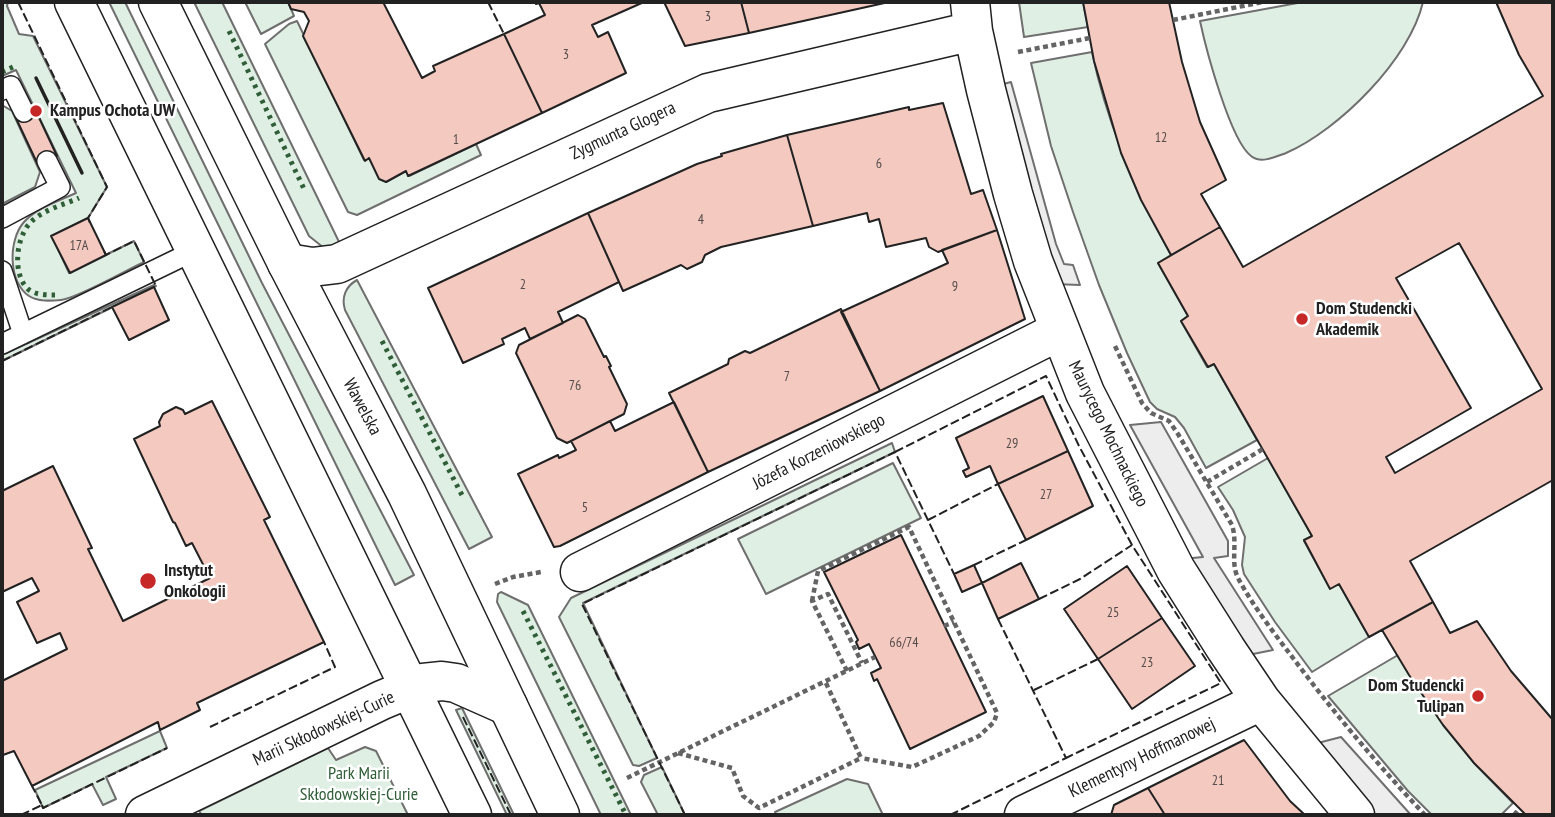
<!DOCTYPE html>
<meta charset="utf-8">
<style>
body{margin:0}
#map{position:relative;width:1555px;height:817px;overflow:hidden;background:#fff;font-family:"PT Sans Narrow",sans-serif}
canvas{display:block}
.frame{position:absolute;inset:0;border:4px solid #222;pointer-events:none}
</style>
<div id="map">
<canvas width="1555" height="817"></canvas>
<div class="frame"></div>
</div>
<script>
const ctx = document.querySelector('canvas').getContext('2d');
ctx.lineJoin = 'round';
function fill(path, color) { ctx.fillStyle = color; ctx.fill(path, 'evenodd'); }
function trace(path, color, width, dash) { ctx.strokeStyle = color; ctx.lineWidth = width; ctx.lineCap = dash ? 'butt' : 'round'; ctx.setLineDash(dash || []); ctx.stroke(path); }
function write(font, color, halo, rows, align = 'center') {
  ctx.font = font + ' "PT Sans Narrow",sans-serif'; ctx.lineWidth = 5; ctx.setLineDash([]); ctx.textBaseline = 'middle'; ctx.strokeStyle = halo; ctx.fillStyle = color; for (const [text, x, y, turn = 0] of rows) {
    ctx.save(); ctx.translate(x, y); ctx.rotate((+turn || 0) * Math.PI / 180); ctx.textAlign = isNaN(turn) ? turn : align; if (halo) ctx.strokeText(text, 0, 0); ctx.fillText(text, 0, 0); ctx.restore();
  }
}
const green = new Path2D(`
 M2 2H8L7 6 19 34 33 36 107 187 88 218 52 236 69 273 134 241 144 262C127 270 76 299 61 300 51 301 38 302 29 296 8 282 8 240 24 222 36 208 59 201 76 193L16 70 2 76Z
 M109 2H125L262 283 414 575 395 585Z
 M194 2H222L342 248H324L309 236Z
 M245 2H288L294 16 261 34Z
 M1019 2H1083L1088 27 1024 37Z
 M1303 2H1423C1410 59 1339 130 1286 153 1275 157 1261 164 1251 156 1230 140 1206 49 1200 21Z
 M297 21 364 160 369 158 386 182 406 171 409 176 476 144 481 155 357 215 348 212 265 44 289 24Z
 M1092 52C1107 125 1136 191 1171 255L1158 263 1188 316 1181 321 1207 367 1214 364 1257 440 1206 468 1184 428 1175 417 1157 409 1150 402 1127 353 1099 285 1073 212 1051 146 1031 63Z
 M2 105 12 111 40 172 35 187 2 204Z
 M357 280 492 537 469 549 345 310C341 297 346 286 357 280Z
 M154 285 156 286 2 361V355Z
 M892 443 895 452 583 603 657 758 639 766 633 765 559 617 571 598Z
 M1268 458 1312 536 1304 541 1330 588 1339 584 1369 637 1312 672 1275 622 1244 574 1242 565 1245 537 1233 510 1218 487Z
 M893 463 921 518 766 594 738 539Z
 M501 592 528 605 631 815H601L497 602 498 594Z
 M1398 655 1474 763 1513 803 1501 815H1432L1408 791 1328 696Z
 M462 708 514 815H507L456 710Z
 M160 731 167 748 106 777 116 799 103 805 92 784 43 808 35 790Z
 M365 747 376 751 408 815H202L199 811 328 748 336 760Z
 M662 767 685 815H658L641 782 644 775Z
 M847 779 868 784 883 815H776L775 812Z`);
const parking = new Path2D(`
 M1011 82 1056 244 1064 264 1073 265 1080 285 1054 284 996 86Z
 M1161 422 1228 541V556L1214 558 1273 650 1243 656 1182 559 1203 557 1130 425Z
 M1341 737 1411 815H1370L1310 745Z`);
const building = new Path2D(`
 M288 2H383L422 78 435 71 433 66 504 34 542 113 408 176 406 171 386 182 379 179 369 158 365 161 303 36 309 21 304 12 291 9Z
 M535 2H644L592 25 598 37 608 32 626 73 542 113 504 34 545 15 539 3 536 4Z
 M664 2H741L749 33 685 46Z
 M741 2H889L749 33Z
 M1083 2H1169L1182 62 1200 122 1226 180 1201 194 1220 227 1171 255 1141 200 1121 153 1094 61Z
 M1496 2 1553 3V480L1410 561 1433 602 1369 637 1339 584 1330 589 1304 540 1312 536 1214 364 1208 367 1181 321 1188 316 1158 263 1220 227 1243 267 1543 96 1519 55ZM1459 243 1542 389 1395 473 1386 457 1471 408 1396 278Z
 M943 103 971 194 983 190 997 230 938 252 929 247 926 238 886 247 879 219 869 222 867 213 813 226 787 135 909 107V110Z
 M34 107 57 156 38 165 15 116Z
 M787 135 813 226 721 247 705 255 702 262 687 269 681 265 623 291 588 213 697 164 722 156 721 154Z
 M588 213 619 282 558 312 563 323 530 339 525 328 502 339 504 344 463 363 428 288Z
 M88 218 106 255 70 273 51 236Z
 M997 230 1025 319 880 391 841 312 948 263 942 250Z
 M154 287 169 320 129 340 112 307Z
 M841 309 880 391 708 472 669 393 728 364 729 359 745 351 750 353Z
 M578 315 585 319 604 357 606 356 611 366 609 367 627 404 624 414 567 443 557 438 516 353 519 345Z
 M1043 396 1068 451 998 484 990 466 966 477 963 471 969 468 956 438Z
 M212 401 270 517 264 520 324 642 197 703 200 710 160 730 158 722 32 786 14 751 3 755 2 753V681L67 649 60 633 37 643 17 602 39 591 32 578 2 592V491L53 466 92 548 88 549 123 621 210 578 192 543 186 546 175 523 173 522 134 439 160 426 159 422 163 414 176 407 183 410 185 414Z
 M674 402 708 472 560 546 554 547 518 474 558 455 559 458 576 450 571 441 610 421 615 431Z
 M1068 451 1093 506 1026 540 998 484Z
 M901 535 986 712 910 749 877 679 874 681 871 673 881 668 869 644 859 649 856 642 858 640 824 572Z
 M1021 563 1039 599 998 619 982 583Z
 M974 565 982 583 962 592 954 574Z
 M1127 566 1162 618 1098 659 1064 609Z
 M1433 602 1450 633 1477 621 1511 671 1553 720V815H1526L1474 763 1443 725 1409 675 1382 630Z
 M1162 618 1195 666 1132 709 1098 659Z
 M1244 740 1290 801 1305 815H1165L1148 788Z
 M1148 788 1165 815H1111L1114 805Z`);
const path = new Path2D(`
 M1173 20 1263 2
 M1018 52 1090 38
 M1115 346 1142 403 1151 413 1169 421 1178 434 1232 525C1238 544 1230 562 1238 578 1253 606 1274 633 1293 658 1334 713 1378 765 1425 815
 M1207 482 1263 449
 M495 584 513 577 541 572
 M812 601 818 571 909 527 997 713 994 722 979 736 912 767 861 758
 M944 626 954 622
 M847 671 812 601 828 594 862 663
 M678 753 732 768 743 796 759 808 861 758 825 681
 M627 778 875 657
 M1514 815 1519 809`);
const lane = new Path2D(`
 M2 90 11 86 24 112
 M2 218 60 187 47 161
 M2 271 23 334
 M2 344 196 250`);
const street = new Path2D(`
 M970 2 973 31 986 90 1013 194 1033 261 1085 393 1176 570 1226 649 1261 701 1355 815
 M287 263 312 267 337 264 708 93 973 31
 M580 572 1059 331
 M145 815 382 700 423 683 442 681 456 683 508 706
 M1024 815 1261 701`);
const primary = new Path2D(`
 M74 2 472 815
 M158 2 287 263 407 494 560 815`);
const hedge = new Path2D(`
 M229 31 305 191
 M2 72 13 67
 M55 295C46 295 35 295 28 289 12 274 16 238 30 223 42 210 63 205 79 198
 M382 341 464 499
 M523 611 626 815`);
const fence = new Path2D(`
 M18 2 107 187 88 218 90 223
 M488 2 504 34
 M104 251 106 255 134 241 156 286 154 287
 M2 361 112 307
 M895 452 1046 376 1079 446 1132 545 1221 683 1066 758
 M928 520 998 484
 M974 565 1026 540
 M1039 599 1080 579 1132 545
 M1034 690 1098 659
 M463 717 511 815
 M210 727 335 667 324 642
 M42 805 43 808 167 748
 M21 815 42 805 32 786
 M685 815 582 604 895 452 954 574
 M950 815 1066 758 998 619`);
const wall = new Path2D(`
 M36 78 82 173`);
const markers = [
 [36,111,7,"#c62828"],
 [1302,319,7,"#c62828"],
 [148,581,9,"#c62828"],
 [1478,696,7,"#c62828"]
];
const numberNames = [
 ["3",708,17],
 ["3",566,55],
 ["12",1161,138],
 ["1",456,140],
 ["6",879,164],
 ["4",701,220],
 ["17A",79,246],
 ["2",523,285],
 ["9",955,287],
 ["7",787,377],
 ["76",575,386],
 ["29",1012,444],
 ["27",1046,495],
 ["5",585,508],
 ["25",1113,613],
 ["66/74",904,643],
 ["23",1147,663],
 ["21",1218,781]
];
const poiNames = [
 ["Kampus Ochota UW",50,111],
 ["Dom Studencki",1316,309],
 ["Akademik",1316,330],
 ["Instytut",164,571],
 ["Onkologii",164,592],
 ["Dom Studencki",1464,686,"right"],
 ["Tulipan",1464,707,"right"]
];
const streetNames = [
 ["Zygmunta Glogera",623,131,-25],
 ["Wawelska",362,407,62],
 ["Maurycego Mochnackiego",1108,434,64],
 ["Józefa Korzeniowskiego",819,452,-27],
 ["Marii Skłodowskiej-Curie",324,729,-25],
 ["Klementyny Hoffmanowej",1142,758,-26]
];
const parkNames = [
 ["Park Marii",359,774],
 ["Skłodowskiej-Curie",359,795]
];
fill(green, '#e0efe3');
trace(green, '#6f6f6f', 2);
fill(parking, '#ededed');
trace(parking, '#6f6f6f', 2);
fill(building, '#f3c9c0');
trace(building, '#222', 2);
trace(lane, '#222', 22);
trace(street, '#222', 41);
trace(primary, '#222', 41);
trace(path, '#646464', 4.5, [5, 3.5]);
trace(lane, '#fff', 19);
trace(street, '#fff', 38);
trace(primary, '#fff', 38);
trace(hedge, '#2f5e38', 5, [3.5, 5]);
trace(fence, '#222', 2, [9, 3.5]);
trace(wall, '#222', 3.5);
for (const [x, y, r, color] of markers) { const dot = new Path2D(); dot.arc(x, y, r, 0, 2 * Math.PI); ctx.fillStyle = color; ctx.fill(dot); trace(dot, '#fff', 2.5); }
write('14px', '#564c4a', null, numberNames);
write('bold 18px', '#222', '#fff', poiNames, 'left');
write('18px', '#222', '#fff', streetNames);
write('18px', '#2f5e38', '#fff', parkNames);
</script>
